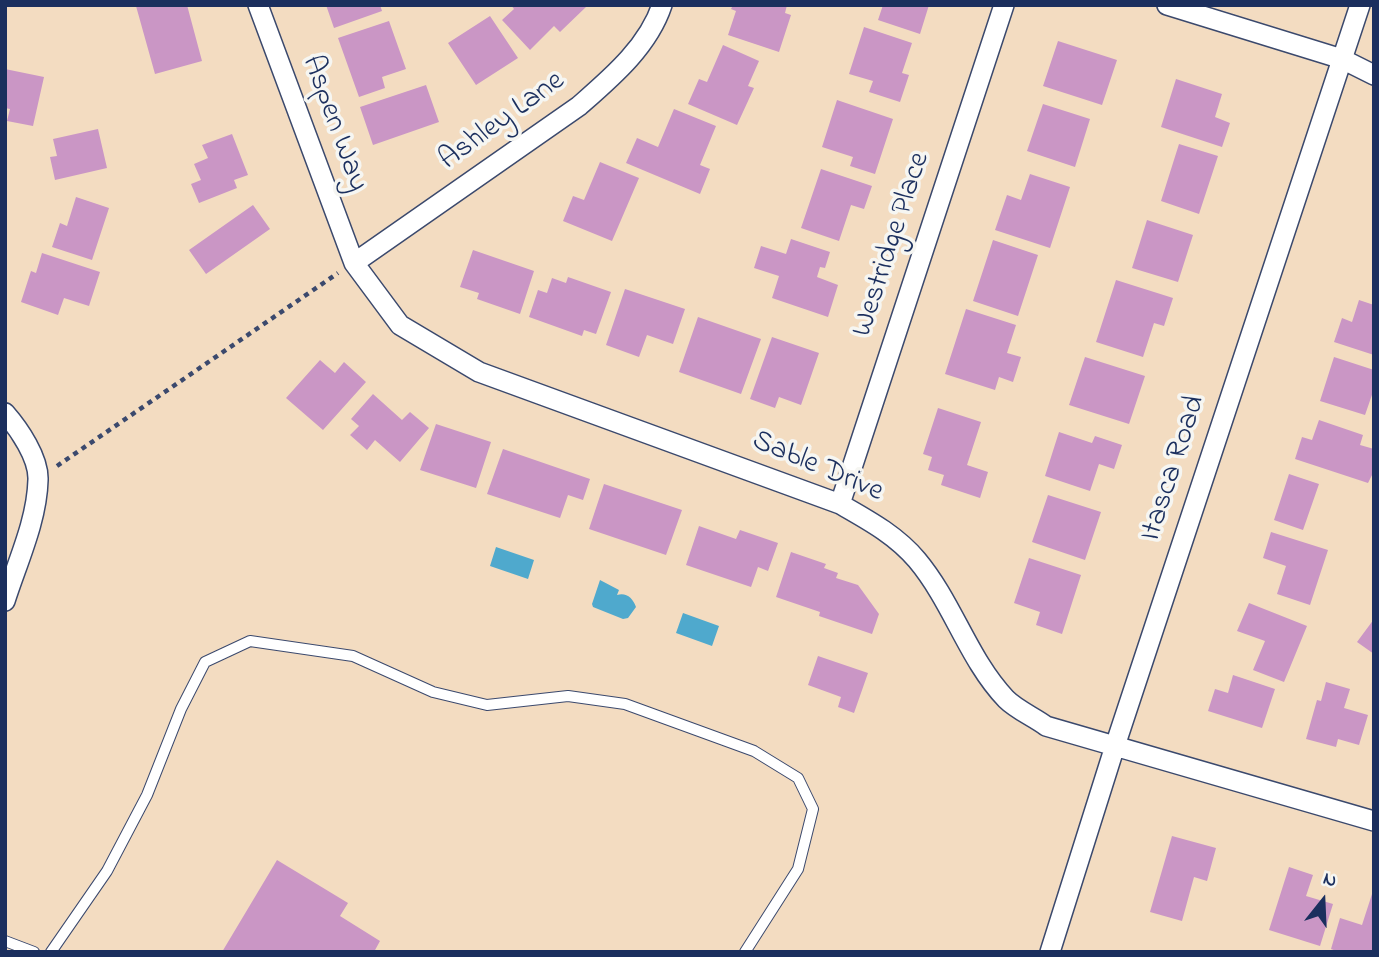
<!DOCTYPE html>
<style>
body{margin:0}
#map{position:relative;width:1379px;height:957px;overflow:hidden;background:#f3dcc1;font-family:"Indie Flower",sans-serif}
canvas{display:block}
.frame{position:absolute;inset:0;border:7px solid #1b2f5e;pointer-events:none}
.north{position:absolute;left:1288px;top:866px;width:70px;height:70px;-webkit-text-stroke:5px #f6f6f2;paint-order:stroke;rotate:18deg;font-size:19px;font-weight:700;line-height:28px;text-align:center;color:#1b2f5e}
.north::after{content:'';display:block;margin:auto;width:24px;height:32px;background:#1b2f5e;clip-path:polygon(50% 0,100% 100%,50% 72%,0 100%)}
</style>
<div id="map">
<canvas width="1379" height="957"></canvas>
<div class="frame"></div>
<div class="north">N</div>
</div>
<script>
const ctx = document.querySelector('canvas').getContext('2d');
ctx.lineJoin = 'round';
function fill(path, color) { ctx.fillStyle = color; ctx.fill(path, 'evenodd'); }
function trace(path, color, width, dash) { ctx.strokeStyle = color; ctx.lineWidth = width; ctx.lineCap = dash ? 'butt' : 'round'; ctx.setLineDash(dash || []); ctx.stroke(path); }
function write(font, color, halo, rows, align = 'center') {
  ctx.font = font + ' "Indie Flower",sans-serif'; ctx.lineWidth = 7; ctx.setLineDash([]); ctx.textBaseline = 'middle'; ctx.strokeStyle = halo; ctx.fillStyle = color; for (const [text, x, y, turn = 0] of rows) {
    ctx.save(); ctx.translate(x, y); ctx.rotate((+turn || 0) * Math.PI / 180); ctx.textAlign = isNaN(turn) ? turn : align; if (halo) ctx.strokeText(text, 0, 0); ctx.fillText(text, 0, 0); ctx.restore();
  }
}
const water = new Path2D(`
 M496 547 534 560 528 579 490 566Z
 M600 580 619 590 617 595C626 592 633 598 636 607L628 618 623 619 593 607 592 604Z
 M683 613 719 626 712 646 676 633Z`);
const building = new Path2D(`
 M187 5 202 61 155 74 136 6Z
 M326 5H380L382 11 334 28Z
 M511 5H584L586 7 560 32 554 26 530 50 502 20 514 9Z
 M733 5H787L785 13 791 15 779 52 728 35 736 11 731 9Z
 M883 5H929L920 34 878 20Z
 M490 16 518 58 476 85 448 43Z
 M389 21 406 69 382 77 385 88 359 97 338 38Z
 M864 27 912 43 902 73 909 75 900 102 869 92 873 81 849 74Z
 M1058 41 1117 60 1102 105 1043 86Z
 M723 45 759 61 748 86 754 88 737 125 688 104 699 79 707 82Z
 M5 69 44 77 33 126 7 121 10 109 5 108Z
 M1176 79 1222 94 1215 117 1230 123 1222 147 1161 127Z
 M426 85 439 122 373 145 360 107Z
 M837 100 893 119 875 174 850 166 853 157 822 147Z
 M1043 104 1090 119 1075 167 1027 151Z
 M674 109 716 126 700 165 710 169 700 194 626 163 637 138 658 147Z
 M98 129 107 168 55 180 50 157 57 156 53 139Z
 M232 134 248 175 234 180 237 188 199 203 191 184 201 180 194 164 208 158 202 145Z
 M1179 144 1218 156 1199 214 1161 201Z
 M600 162 639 178 612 241 563 221 573 196 584 200Z
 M821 169 872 186 864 209 851 205 839 241 801 228Z
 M1030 174 1070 187 1050 248 995 230 1007 195 1021 200Z
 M76 197 109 208 92 260 52 247 60 223 67 226Z
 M253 205 270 229 206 274 189 250Z
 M1147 220 1193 235 1178 282 1132 268Z
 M791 239 830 252 825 268 820 267 817 277 838 285 828 317 772 298 779 276 754 268 761 246 786 254Z
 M993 240 1038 255 1018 316 973 301Z
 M473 250 534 271 520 314 477 299 479 293 460 287Z
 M42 253 100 272 89 306 64 298 58 315 21 302 31 271 36 273Z
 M568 277 611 292 596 334 584 330 582 336 529 317 538 290 547 293 552 278 566 283Z
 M1116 280 1173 298 1164 326 1154 323 1143 357 1096 342Z
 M625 289 685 309 673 344 647 335 639 357 606 345Z
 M1359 300 1374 305V355L1334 342 1342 318 1352 322Z
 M966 309 1016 325 1007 353 1021 357 1013 382 999 377 995 390 945 374Z
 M698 317 761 339 741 394 679 372Z
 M772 337 819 353 801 405 779 397 775 408 750 399Z
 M1085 357 1145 376 1129 424 1069 405Z
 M1334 357 1374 370V389L1365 415 1320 401Z
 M320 360 335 373 344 362 366 382 323 430 286 398Z
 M373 394 402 420 410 412 429 428 400 462 375 440 367 450 350 435 359 426 351 419Z
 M938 408 981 422 967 465 988 472 980 498 941 485 944 475 928 470 932 457 923 454Z
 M1319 420 1363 435 1360 445 1374 449V471L1368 483 1295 459 1302 437 1312 440Z
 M436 424 491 442 476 488 420 470Z
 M1059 432 1092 443 1095 436 1122 445 1114 469 1099 464 1090 491 1045 476Z
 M503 449 590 479 583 500 568 495 560 518 487 494Z
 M1289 474 1319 484 1303 530 1274 520Z
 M604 484 682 510 666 555 589 529Z
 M1048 495 1101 512 1085 560 1032 542Z
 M699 526 736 539 740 530 778 543 768 571 758 567 751 587 686 565Z
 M1271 532 1328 550 1310 605 1277 594 1286 566 1263 558Z
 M791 552 826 564 824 568 838 573 836 578 858 585 879 614 872 634 819 616 820 612 776 597Z
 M1029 558 1081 575 1062 634 1036 625 1040 612 1014 603Z
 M1249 603 1307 626 1284 682 1253 670 1265 641 1237 631Z
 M1374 619V654L1357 642Z
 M818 656 868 673 854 713 838 707 841 697 808 685Z
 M1233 675 1275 689 1262 728 1208 711 1215 689 1228 693Z
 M1326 682 1350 689 1344 708 1368 715 1359 745 1338 739 1336 747 1306 739 1317 700 1321 701Z
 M1172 836 1216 848 1207 881 1194 877 1182 921 1150 912Z
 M277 860 348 903 340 916 380 941 374 952H222Z
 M1289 867 1313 875 1306 896 1333 904 1320 946 1269 930Z
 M1372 894H1374V952H1339L1331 949 1340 918 1362 925Z`);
const path = new Path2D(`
 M57 466 338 273`);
const lane = new Path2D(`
 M5 941 34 952
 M51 952 107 871 147 795 181 709 205 662 250 641 353 656 433 692 487 705 568 696 625 704 754 751 798 778 813 809 798 869 745 952`);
const street = new Path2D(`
 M258 5 354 263 400 325 479 372 840 504C868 520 896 535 917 560 953 603 968 659 1006 699 1017 710 1034 717 1046 726L1374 821
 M1167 5 1342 59 1374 75
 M354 263 579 106C611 78 648 47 662 5
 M5 413C19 429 39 458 38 480 37 521 17 563 5 601
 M840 504 1004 5
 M1050 952 1115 746 1360 5`);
const streetNames = [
 ["Ashley Lane",503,122,-36],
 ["Aspen Way",333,124,70],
 ["Westridge Place",893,245,-72],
 ["Sable Drive",817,468,23],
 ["Itasca Road",1175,469,-72]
];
fill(water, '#4fa9cd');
fill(building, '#ca96c5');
trace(lane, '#3b496d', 12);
trace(street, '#3b496d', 22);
trace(path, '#3b496d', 4.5, [5, 5]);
trace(lane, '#fff', 10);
trace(street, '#fff', 19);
write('30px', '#1b2f5e', '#f6f6f2', streetNames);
</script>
